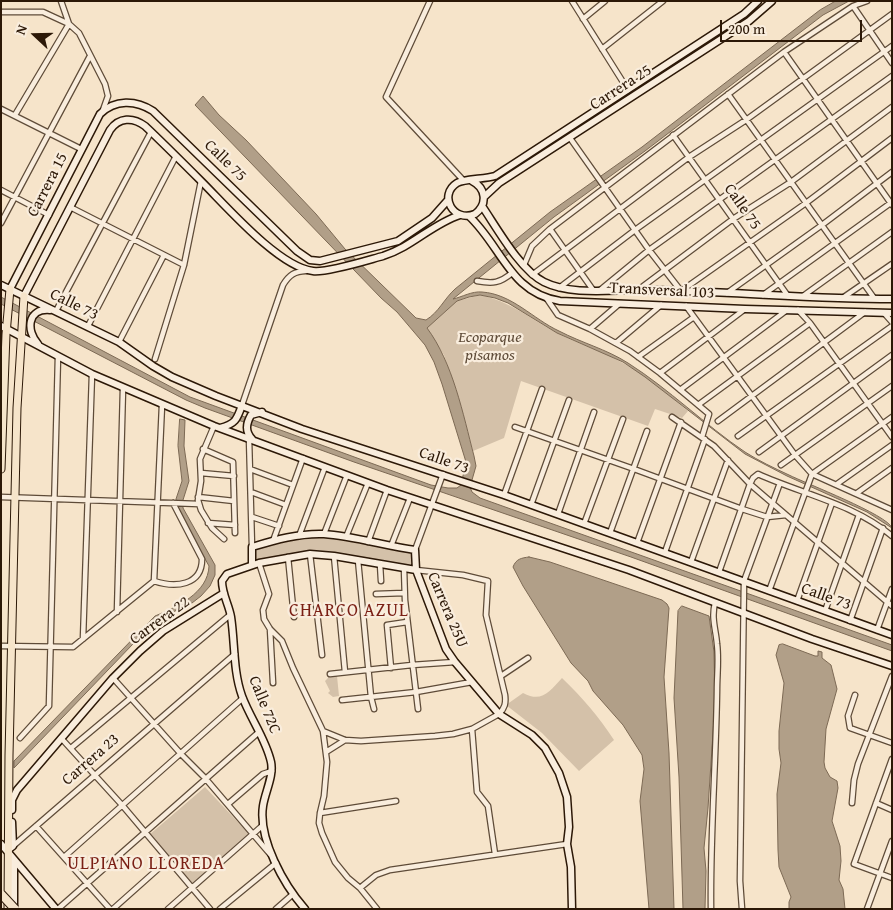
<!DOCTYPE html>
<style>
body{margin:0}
#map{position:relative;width:893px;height:910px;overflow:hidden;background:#f6e4ca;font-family:"Gentium Book Plus",serif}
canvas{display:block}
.frame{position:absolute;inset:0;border:2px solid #2c1807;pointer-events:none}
.north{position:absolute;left:10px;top:10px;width:50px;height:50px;-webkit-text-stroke:4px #f9eddd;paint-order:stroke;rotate:291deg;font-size:14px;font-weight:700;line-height:20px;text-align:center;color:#2c1807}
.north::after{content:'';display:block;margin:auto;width:18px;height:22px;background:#2c1807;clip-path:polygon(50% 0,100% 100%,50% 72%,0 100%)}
.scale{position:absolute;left:720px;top:20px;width:142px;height:22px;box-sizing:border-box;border:2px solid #2c1807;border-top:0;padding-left:6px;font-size:15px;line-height:18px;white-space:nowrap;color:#2c1807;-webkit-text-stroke:4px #f9eddd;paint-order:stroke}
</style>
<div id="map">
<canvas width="893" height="910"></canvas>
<div class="frame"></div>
<div class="north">N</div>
<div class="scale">200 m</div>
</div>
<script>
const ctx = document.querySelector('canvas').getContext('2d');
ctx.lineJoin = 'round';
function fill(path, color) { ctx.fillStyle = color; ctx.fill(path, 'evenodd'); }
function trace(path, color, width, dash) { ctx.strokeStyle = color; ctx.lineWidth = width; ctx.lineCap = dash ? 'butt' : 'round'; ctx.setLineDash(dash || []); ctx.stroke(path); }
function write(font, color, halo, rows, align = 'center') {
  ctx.font = font + ' "Gentium Book Plus",serif'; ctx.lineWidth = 4.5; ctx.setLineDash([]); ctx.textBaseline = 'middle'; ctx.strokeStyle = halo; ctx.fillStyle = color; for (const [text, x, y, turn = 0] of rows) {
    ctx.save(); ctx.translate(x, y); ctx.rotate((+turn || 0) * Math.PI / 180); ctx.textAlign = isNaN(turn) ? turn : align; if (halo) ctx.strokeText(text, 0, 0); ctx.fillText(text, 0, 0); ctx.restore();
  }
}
const green = new Path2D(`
 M480 295C509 301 530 318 555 332 576 343 600 350 621 362 645 374 667 394 688 411L682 418 655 409 648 426 521 381 504 438 473 451 444 355 426 328 457 301Z
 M323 537 412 553V567L310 551 287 554 255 562 254 550 299 539Z
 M337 676 339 696 333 697 328 693 330 691 325 681 329 677Z
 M562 678C582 697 599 717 614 740L579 771 542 733 506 705 523 693C542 703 549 692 562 678Z
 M205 787 250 835 193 885 149 835Z`);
const water = new Path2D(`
 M836 1H849L823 15 645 151 554 217 453 299C462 297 472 291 482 292 512 294 533 319 559 331 582 343 606 349 628 363 669 389 705 425 745 452 759 461 774 468 789 475 805 483 888 515 892 528L867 512 787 476 745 454 645 377 623 362 557 333 508 303 495 298 480 295 469 297 457 301 427 328C453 363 463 414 474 456L476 466 470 487 472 492 480 498 892 645V651L631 557 354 462 205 408 186 400 1 304V297L190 397 431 485 448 488H457L461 485 466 462 442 384 434 362 425 345 397 312 381 298 195 105 203 96 219 115 246 140 316 214 345 249 416 318 426 320C439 312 444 299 455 289L550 212 642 147 820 10Z
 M180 419 185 420 184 446 189 481 183 500V508L215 565V575L210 586 201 596 192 603 156 620 14 768V761L155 616C177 607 208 593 209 566L177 509 176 499 182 481 178 446Z
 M529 557 550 562 662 600 667 604 669 608 664 677 669 753 674 909H649L640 801 644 769 642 755 623 725 593 691 588 681 571 663 523 586 513 567C516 559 521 558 529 557Z
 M682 606 709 616 714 652 715 703 708 808 704 848 706 871 705 909H683L679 777 674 698 678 611Z
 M783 644 815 656H818V651L822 652V658L831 665 837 689 826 729 824 762 825 768 830 777 837 781 838 788 832 821 840 846 841 861 839 880 843 889 845 909H789V902L791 897 779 867 778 850 777 794 781 763 779 749V731L784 683 776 655 779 645Z`);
const street = new Path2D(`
 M61 1 69 24
 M430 1 386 97 463 180
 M572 1 628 90
 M853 6 892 63
 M1 12H43L69 24 79 33 105 84 108 96 103 110
 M583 19 605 1
 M602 49 663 1
 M784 52 892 205
 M728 94 874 298
 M1 109 81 149
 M15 115 69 24
 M673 135 788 296
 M570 138 649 250 681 291 806 203 892 138
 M1 190 49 215
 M70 207 184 265
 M1 223 90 56
 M550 229 593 290
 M524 265 532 246 550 229 784 52 853 6 867 1
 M532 275 689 157 746 120 892 14
 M477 281C493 284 500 283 512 273
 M559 288 635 230 892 46
 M638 290 733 219 791 182 892 107
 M599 291 649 250 892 76
 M727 293 822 225 892 172
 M763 295 892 202
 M803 296 892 232
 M844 297 892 264
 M547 299 558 315 590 329 630 351 660 373 709 414 702 437
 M686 306 795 455 812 474 892 510
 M798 310 810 323 892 437
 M56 311 151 132
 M884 313 892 322
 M88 326 176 156
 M590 329 619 304
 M119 342 164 255
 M616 343 661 305
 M638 357 694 317
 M155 359 184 265 201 181
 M660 373 745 309
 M680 390 787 310
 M242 405 283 285C289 275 295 271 306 271
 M698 405 810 323
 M672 417 714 446 750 484 892 606
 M718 421 865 312
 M214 426 200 459 201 481 198 500 201 510 212 528 224 539
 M515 427 634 469 742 509 767 517 786 515
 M738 436 892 326
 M249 438 252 547
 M203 449 233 462 235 533
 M759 452 892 355
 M781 465 892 386
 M250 469 293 485
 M201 473 234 476
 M837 484 892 445
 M251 492 286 505
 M857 493 892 468
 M504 495 542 389
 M1 497 199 504
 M198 497 234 501
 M531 505 569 400
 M558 514 594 412
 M252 517 279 526
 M208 523 235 525
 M584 524 623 419
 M610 533 647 431
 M324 534 347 475
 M299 536 325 467
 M346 537 368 483
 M273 541 303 458
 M368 542 387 490
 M637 543 681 422
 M391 546 410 498
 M415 550 443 474
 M665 552 705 439
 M310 554 322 655
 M334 556 345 672
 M288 557 294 617
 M358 560 371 697 374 709
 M691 562 728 460
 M259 563 269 594 263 610 264 619 270 629 282 641 293 668 323 731 327 762 324 796 320 813 319 823 322 833 335 862 348 878 360 888 377 909
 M380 564 381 581
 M404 568 405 600 418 709
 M719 572 750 484 753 478 758 474C802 494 854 504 892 536
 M154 581 162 405
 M154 581C175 588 202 586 202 559L173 503
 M769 591 812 474 892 417
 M376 594 404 593
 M797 601 832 503
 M825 611 859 515
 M117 612 123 388
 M850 621 883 528
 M270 629 273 683
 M877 630 892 589
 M83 639 92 374
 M1 646 73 647 154 581
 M391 668 387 625 407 622
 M330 674 412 665 455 662
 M501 676 528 658
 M113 678 181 754 205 778 270 854
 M855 695 848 716 850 728 892 743
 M342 700 416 692 472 682
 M472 729 477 792 488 806 495 854
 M323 731 345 740 361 741 435 736 453 734 472 729 499 714C505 708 506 703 505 695L486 615 488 581 463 575 416 570
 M20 738 49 706 58 356
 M61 738 122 805 210 909
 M71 748 230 615
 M326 752 345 740
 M892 759 854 864 892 878
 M852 803 854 780 858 764 892 676
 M876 803 892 810
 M228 804 263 774 272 771
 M320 813 396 801
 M36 826 110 909
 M13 846 235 654
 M64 857 243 698
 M360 888 376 875 390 870 567 844
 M58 909 259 732
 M113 909 168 860
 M168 909 262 826
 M220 909 276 863
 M276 909 292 895
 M711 909C710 836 716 763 717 690 717 675 719 659 717 644 716 630 711 618 715 603
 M742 909 740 881 744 581 780 483
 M867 909 892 841`);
const secondary = new Path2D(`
 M472 181C486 188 488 204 475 214 453 223 438 195 457 183 463 179 485 179 495 176L744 14 758 1
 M484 197 499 183 749 21 772 1
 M482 206C497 228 520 270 544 282 570 295 609 290 637 290 651 290 665 290 679 291 750 293 821 299 892 299
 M469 216C502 247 510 293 560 301L745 309 892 313
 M1 285 119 342 153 366 172 377 216 396 302 429 504 495 892 635
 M10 289 100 114C115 99 136 100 153 111L297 251 310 260 320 261 398 241 432 218 448 200
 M24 296 110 130C119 117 133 117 145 126 164 144 183 163 202 182 227 207 279 267 313 271 327 273 368 260 383 256 412 247 432 224 460 215
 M1 326 92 374 214 426 387 490 629 570 812 639 892 666
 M38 344C26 331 27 308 50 310
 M220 428C235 424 237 420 242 405
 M252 439C245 431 246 424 251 415L262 412
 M252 565V547C275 540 299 533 324 534 353 536 386 546 415 550L416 570 446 649 455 662 499 714 532 735 545 748 559 773 567 797 569 827 567 844 571 867 572 909
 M12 810V800L17 790 113 678 140 651 163 631 224 593
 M1 844 56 909
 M9 849 13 846 12 822
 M14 909V860
 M305 909C284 885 258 839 263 806 265 792 274 776 271 762 266 739 250 718 242 696 233 671 235 643 231 617 229 605 222 594 222 581L227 574 259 563 310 554 334 556 416 570`);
const primary = new Path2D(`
 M1 469 6 334 10 289
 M8 909 9 755 17 408 24 296`);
const highwayBridge = new Path2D(`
 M1 894 15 909`);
const streetNames = [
 ["Carrera 25",621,88,-33],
 ["Calle 75",225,161,44],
 ["Carrera 15",48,185,-63],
 ["Calle 75",742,207,55],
 ["Transversal 103",662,291,3],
 ["Calle 73",74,305,26],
 ["Calle 73",444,461,19],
 ["Calle 73",826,597,20],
 ["Carrera 25U",447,610,67],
 ["Carrera 22",160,621,-36],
 ["Calle 72C",264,705,68],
 ["Carrera 23",91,760,-41]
];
const parkNames = [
 ["Ecoparque",490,338],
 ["pisamos",490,356]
];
const neighbourhoodNames = [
 ["CHARCO AZUL",349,611],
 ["ULPIANO LLOREDA",146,864]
];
fill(green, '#d4c1a9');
fill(water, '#b19f88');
trace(water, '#7c6954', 1);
trace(street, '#5e4b38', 7);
trace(secondary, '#2c1807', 9);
trace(primary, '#2c1807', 9);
trace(street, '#f9eddd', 4.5);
trace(secondary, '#f9eddd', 6);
trace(primary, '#f6e4ca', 7);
trace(highwayBridge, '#2c1807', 10, []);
trace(highwayBridge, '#f6e4ca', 8);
write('16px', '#2c1807', '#f9eddd', streetNames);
write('italic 16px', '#5e4b38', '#f9eddd', parkNames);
ctx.letterSpacing = '1px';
write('18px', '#7a1f14', '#f9eddd', neighbourhoodNames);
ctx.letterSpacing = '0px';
</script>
